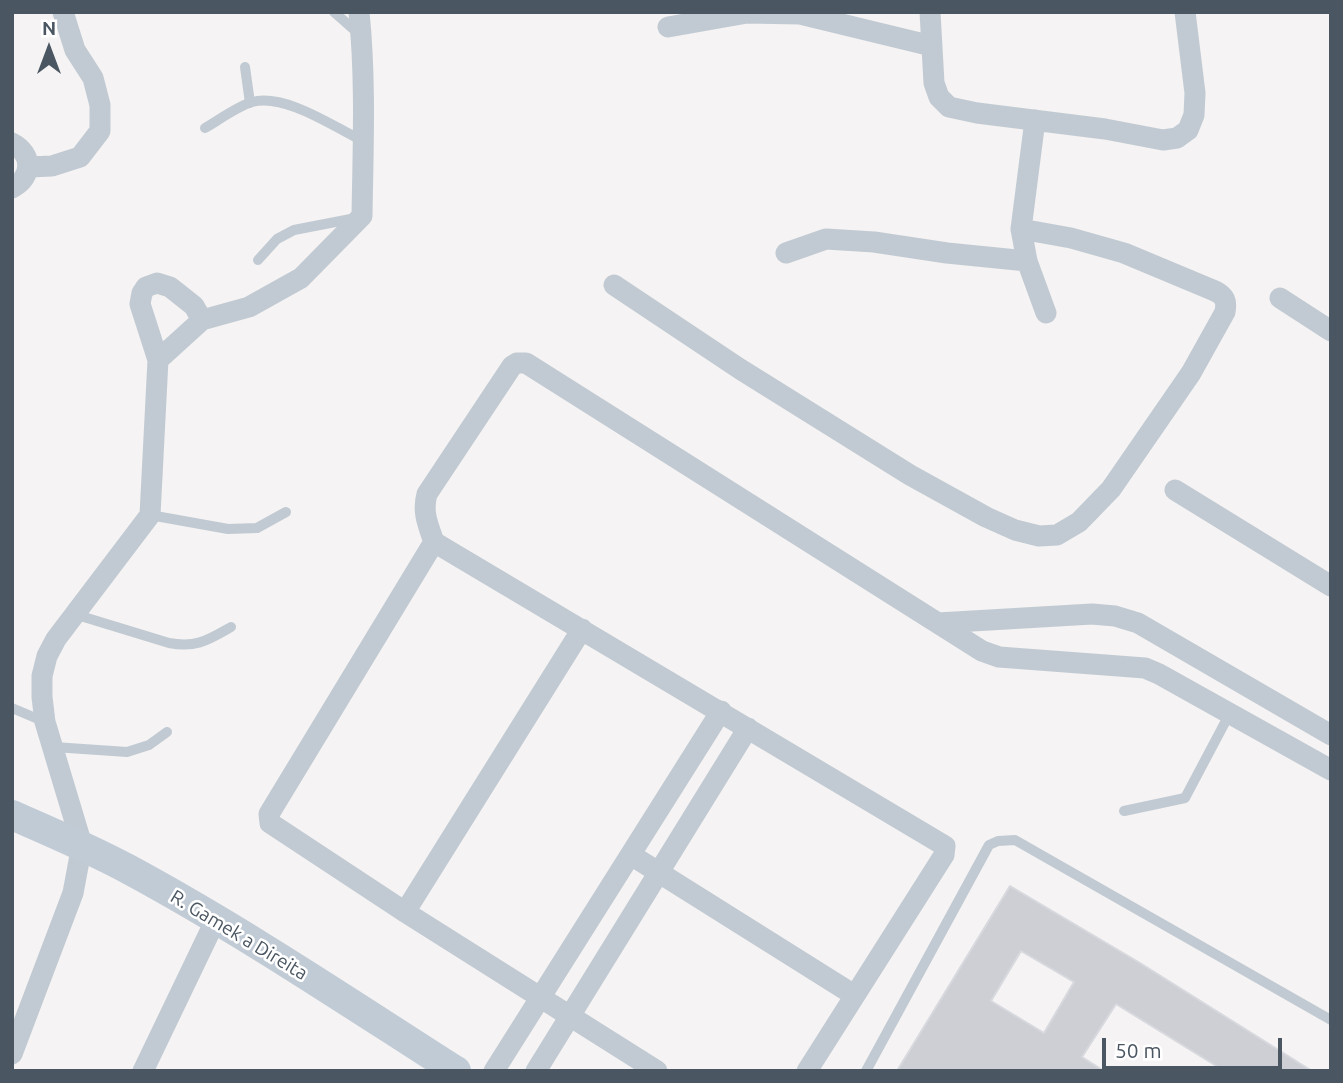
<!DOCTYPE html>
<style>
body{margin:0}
#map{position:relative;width:1343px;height:1083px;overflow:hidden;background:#f5f3f3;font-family:Ubuntu,sans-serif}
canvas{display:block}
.frame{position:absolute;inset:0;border:14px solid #4a5661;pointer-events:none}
.north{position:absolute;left:14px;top:14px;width:70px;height:70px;-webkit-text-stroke:5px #fff;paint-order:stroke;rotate:0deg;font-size:19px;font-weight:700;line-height:28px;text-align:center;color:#4a5661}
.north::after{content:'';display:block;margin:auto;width:24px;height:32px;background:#4a5661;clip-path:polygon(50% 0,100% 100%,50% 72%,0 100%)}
.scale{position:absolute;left:1102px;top:1038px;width:180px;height:32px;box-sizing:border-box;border:4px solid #4a5661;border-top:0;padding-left:9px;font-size:21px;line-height:24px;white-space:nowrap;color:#4a5661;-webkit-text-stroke:5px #fff;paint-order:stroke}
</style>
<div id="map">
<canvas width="1343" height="1083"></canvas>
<div class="frame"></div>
<div class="north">N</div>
<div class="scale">50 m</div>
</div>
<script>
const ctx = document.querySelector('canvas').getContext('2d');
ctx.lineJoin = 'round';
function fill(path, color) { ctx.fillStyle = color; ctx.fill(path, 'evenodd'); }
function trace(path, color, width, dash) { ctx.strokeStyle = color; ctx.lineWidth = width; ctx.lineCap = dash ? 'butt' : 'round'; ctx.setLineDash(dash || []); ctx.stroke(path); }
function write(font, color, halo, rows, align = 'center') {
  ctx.font = font + ' Ubuntu,sans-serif'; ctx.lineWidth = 5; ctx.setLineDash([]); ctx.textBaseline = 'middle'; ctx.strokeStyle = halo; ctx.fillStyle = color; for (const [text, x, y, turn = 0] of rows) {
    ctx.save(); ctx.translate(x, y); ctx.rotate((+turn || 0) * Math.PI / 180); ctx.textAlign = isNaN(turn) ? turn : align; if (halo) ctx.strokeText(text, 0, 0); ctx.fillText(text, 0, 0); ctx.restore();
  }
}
const building = new Path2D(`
 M1010 886 1140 963 1312 1071H1216L1218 1067 1116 1004 1082 1057 1104 1071H897ZM1021 951 1074 982 1044 1033 991 1001Z`);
const lane = new Path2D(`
 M334 12 359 34
 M245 67 250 103
 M205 128C219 120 236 107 252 102 285 93 334 127 363 141
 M258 260 277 239 294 230 356 218
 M150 515 228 529 257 528 286 512
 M74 614 169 643C197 648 208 640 231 627
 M12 708 45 722
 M54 747 127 752 149 745 167 732
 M1124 811 1185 798 1230 713
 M866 1071 989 845 998 841 1015 840 1331 1020`);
const street = new Path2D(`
 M930 12 934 83 939 97 949 107 977 113 1105 129 1163 140 1177 138 1188 130 1194 115 1195 93 1185 12
 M668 27 747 13 800 14 932 46
 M1035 120 1021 229 1027 261 1046 313
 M12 143C33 154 33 177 12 188
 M29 167 52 166 80 157 100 131V105L93 78 75 50 63 12
 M786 253 826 239 874 242 947 253 1027 261
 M614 285 740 369 910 475 986 517 1015 530 1039 536 1057 535 1079 522 1111 489 1191 373 1225 312C1227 301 1225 296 1215 291L1124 253 1071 238 1021 229
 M1280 298 1331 331
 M202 320 249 307 301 278 362 216C363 149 366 80 359 12
 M1175 490 1331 586
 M434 542 269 814 270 823 405 912 657 1071
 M938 623 1092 614 1115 616 1138 623 1331 735
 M631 855 854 995
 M405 912 582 629
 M12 1054 73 893 82 845 45 722 42 697V676L47 656 56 639 150 515 158 360 140 304 142 293 146 287 157 283 170 287 194 306 202 320 158 360
 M143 1071 216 919
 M494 1071 721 711
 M536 1071 748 728
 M807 1071 944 855 945 846 434 542C428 525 422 512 427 494L512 366 517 363H526L982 651 999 657 1145 668 1159 674 1331 770`);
const secondary = new Path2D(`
 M12 815C51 832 91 849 128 869 241 930 348 1002 456 1071`);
const streetNames = [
 ["R. Gamek a Direita",239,935,31]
];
fill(building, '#cdcfd5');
trace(building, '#d7d9de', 2);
trace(lane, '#c1cad2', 10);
trace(street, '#c1cad2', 21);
trace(secondary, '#c1cbd6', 30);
write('19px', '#4a5661', '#fff', streetNames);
</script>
